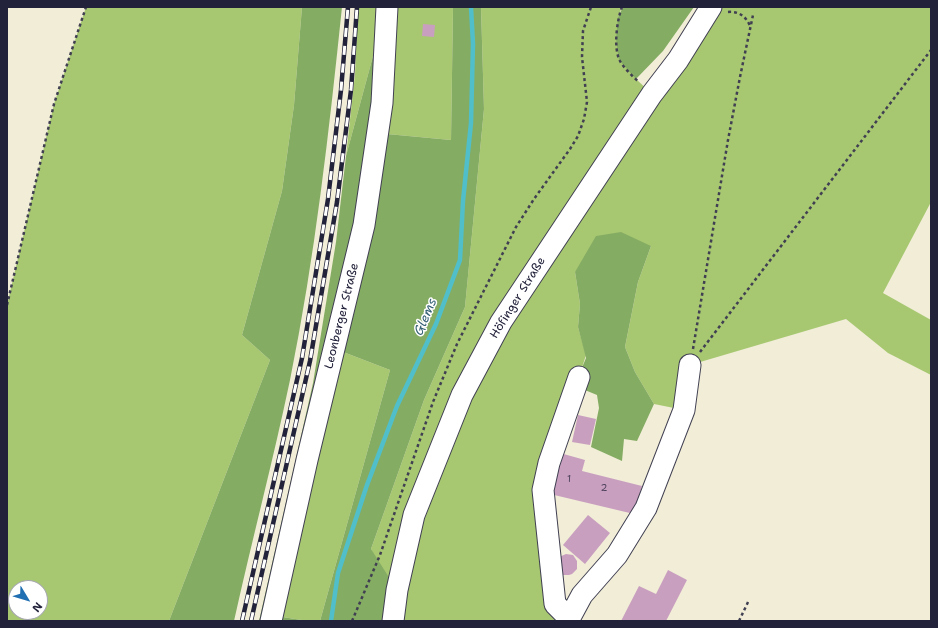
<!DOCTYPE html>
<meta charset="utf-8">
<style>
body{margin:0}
#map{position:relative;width:938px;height:628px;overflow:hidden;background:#f1edd7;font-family:"Shantell Sans",sans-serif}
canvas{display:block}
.frame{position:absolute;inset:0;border:8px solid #22223b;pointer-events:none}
.north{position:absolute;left:8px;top:580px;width:40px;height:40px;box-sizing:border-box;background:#fff;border:1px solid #a7a7b1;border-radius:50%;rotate:128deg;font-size:11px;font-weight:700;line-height:16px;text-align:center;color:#22223b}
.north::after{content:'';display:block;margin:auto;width:14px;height:18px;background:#1f6fb2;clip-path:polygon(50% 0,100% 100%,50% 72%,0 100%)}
</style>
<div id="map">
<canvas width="938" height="628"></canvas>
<div class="frame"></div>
<div class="north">N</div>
</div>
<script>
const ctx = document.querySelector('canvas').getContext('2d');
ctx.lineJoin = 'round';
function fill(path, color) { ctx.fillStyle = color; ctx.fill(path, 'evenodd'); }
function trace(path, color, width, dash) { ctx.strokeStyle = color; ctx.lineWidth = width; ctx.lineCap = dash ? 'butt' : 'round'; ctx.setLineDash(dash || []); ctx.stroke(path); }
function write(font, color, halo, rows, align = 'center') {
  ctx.font = font + ' "Shantell Sans",sans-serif'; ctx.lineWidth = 3; ctx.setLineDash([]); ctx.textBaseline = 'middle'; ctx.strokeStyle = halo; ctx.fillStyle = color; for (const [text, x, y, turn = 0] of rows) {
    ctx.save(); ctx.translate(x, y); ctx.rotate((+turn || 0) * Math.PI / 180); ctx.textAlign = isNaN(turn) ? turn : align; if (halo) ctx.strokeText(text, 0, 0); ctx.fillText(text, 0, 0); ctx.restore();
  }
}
const green = new Path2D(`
 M86 7H302L294 105 282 191 242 335 270 360 169 621H7V305L54 104ZM16 588H40V612H16Z
 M358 7H383V19L346 156 355 74Z
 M391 7H453L451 140 387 134Z
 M481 7H622L618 17 636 79 652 94 711 7H931V202L883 293 931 320V375L888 353 846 319 690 365 684 410 654 404 635 372 625 347 638 282 651 246 575 272 580 304 578 327 586 355 543 490 569 618 568 621H393L371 549 424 400 465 307 484 109Z
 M338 350 390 370 320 621H308L276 616Z`);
const forest = new Path2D(`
 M302 7H342C329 132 315 257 290 380 273 461 252 540 234 621H169L270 360 242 335 282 191 294 105Z
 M453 7H481L484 109 465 307 424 400 371 549 397 590 393 621H320L390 370 338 350 387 134 451 140Z
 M623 7H694L663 51 636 79 619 60 616 39 618 17Z
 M383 19 379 101 276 616 308 621H259L313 383 336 242 346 156Z
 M621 232 651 246 638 282 625 347 635 372 654 404 637 441 624 439 622 461 591 447 599 408 597 395 580 388 579 375 586 358 578 327 580 304 575 272 596 236Z`);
const stream = new Path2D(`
 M331 621 338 573 367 485 397 406 436 324 460 260 463 201 471 123 473 44 471 7`);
const building = new Path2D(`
 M423 24 435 25 434 37 422 36Z
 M578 415 596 419 590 445 572 442Z
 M560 453 585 460 582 471 642 486 634 514 550 494Z
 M588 515 610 533 585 564 563 545Z
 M566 554 573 555 577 561V569L572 574 569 575H562L559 557Z
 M668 570 687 580 666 621H621L639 586 656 594Z`);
const path = new Path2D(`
 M622 7C617 20 613 48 620 61 624 68 633 77 639 82
 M728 12C738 11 746 16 750 26
 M7 305 54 104 86 7
 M693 349 728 140 740 77 753 15
 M700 352 931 50
 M352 621 380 555 433 402 457 344 516 227 534 199 570 149 578 136 584 119 587 102 582 57 583 31 591 7
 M739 621 749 600`);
const minor = new Path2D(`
 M569 618 555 604 543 490 549 463 579 377
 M271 621 307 460 364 225 382 103 387 7
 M393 621 397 590 414 515 462 395 501 322 652 94 678 60 711 7
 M568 621 582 595 617 555 646 508 684 410 690 365`);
const rail = new Path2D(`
 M242 621 302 358 328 199 341 90 348 7
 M251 621 310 361 337 202 351 90 357 7`);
const numberNames = [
 ["1",569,479],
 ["2",604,488]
];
const streetNames = [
 ["Höfinger Straße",518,298,-58],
 ["Leonberger Straße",342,316,-76]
];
const waterNames = [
 ["Glems",426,317,-67]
];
fill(green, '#a7c871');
fill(forest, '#85ac63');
trace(stream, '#51bfc9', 4.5);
fill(building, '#c99fbf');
trace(minor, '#414052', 23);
trace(path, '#414052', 2.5, [3, 3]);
trace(minor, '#fff', 21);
trace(rail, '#22223b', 4.5);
trace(rail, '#fff', 3, [9]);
write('10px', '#4c415c', null, numberNames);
write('12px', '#22223b', '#fff', streetNames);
write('italic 13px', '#356174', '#fff', waterNames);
</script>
